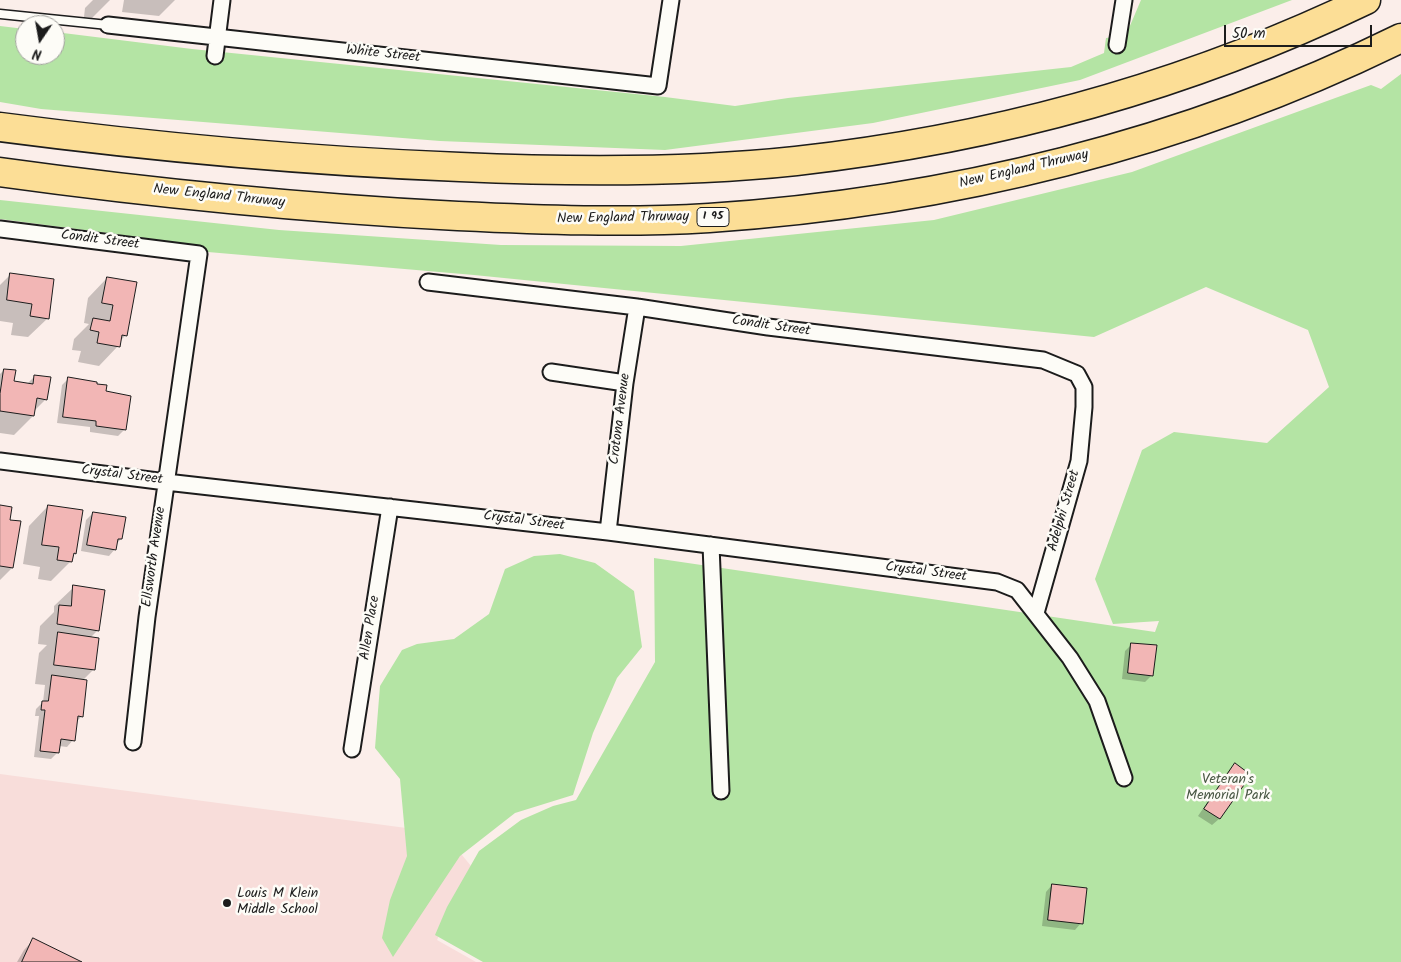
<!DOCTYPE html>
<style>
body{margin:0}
#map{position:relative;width:1401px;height:962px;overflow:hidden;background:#fbeeea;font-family:Kalam,sans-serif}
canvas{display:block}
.north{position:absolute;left:15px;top:15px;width:50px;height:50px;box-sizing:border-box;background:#fdfcf7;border:1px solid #a3a29f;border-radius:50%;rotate:192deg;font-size:14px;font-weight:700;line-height:20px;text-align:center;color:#1c1c1c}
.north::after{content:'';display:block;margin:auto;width:18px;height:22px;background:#1c1c1c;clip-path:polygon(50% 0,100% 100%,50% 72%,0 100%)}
.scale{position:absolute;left:1224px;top:25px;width:148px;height:22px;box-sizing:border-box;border:2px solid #1c1c1c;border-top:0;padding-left:6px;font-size:15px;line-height:18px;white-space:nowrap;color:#1c1c1c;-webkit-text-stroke:4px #fdfcf7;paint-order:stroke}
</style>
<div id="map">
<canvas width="1401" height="962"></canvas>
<div class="north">N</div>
<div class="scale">50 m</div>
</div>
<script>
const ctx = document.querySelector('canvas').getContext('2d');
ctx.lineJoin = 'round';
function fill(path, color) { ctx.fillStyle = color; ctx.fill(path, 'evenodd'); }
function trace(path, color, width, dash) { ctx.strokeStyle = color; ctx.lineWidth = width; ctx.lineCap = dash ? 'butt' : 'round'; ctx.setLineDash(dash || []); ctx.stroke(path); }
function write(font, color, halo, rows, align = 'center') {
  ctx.font = font + ' Kalam,sans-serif'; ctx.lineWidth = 5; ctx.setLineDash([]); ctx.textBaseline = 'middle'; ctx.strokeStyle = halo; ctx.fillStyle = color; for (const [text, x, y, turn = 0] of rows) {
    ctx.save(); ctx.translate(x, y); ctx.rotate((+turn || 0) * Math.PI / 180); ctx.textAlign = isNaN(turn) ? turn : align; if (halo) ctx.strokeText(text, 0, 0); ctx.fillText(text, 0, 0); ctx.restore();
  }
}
const built = new Path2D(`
 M0 774 444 833 471 866 437 940 476 962H0Z`);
const green = new Path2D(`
 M1141 0H1292L1080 80 873 123 665 150 440 141 41 109 0 102V26L25 29V55H55V32L192 49 665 97 735 106 788 98 1071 67 1104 53 1106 38 1126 35Z
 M1401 74V962H483L435 935 447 907 479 851 521 820 553 806 576 800 655 662 654 558 1155 632 1159 621 1113 624 1095 579 1142 450 1174 432 1267 443 1329 387 1308 330 1206 287 1094 337 474 275 208 252 198 245 0 219V200L279 230 501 245 681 246 934 220 1132 172 1371 85 1381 89Z
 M560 554 595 563 634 591 642 647 617 678 593 733 573 795 515 813 460 856 393 957 382 938 390 900 407 856 400 779 375 748 380 686 402 650 417 644 454 639 489 614 505 569 534 556Z`);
const shadow = new Path2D(`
 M93 0H110L92 18 84 17 85 8Z
 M124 0H175L159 16 122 12Z
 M11 274 48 318 28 337 11 335 13 323 0 321V285Z
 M107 278 126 335 119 342 118 346 99 366 78 362 81 351 72 350 74 339 89 324 84 323 88 298Z
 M4 370 13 382 27 384 35 376 46 399 34 411 33 416 14 435 0 433V374Z
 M68 379 96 385 105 392 125 429 118 436 90 432V427L57 423 62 385Z
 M48 506 75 553 72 556 71 561 51 581 38 579 40 567 23 564 29 526Z
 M0 507 9 521 12 568 0 580Z
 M93 513 121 539 116 544 115 549 109 556 81 551 86 520Z
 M74 587 98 630 90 638 93 670 83 680 82 716 76 722 73 740 67 747 59 746 58 752 51 759 34 757 39 716H35L36 709 43 702 45 685 35 684 39 653 47 645 38 644 40 626 54 612V606Z
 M1132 644 1152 675 1145 682 1122 679 1125 651Z
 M1235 765 1249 775 1219 819 1212 825 1198 816 1228 772Z
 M1052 885 1081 923 1075 930 1042 926 1046 892Z
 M34 939 79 962H17L24 950Z`);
const building = new Path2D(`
 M10 273 54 279 49 319 30 316 32 304 7 300Z
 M107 277 137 282 127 336 122 335 120 347 97 343 99 332 90 330 93 318 110 321 113 305 102 303Z
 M4 369 16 370 14 381 33 384 34 375 51 377 47 400 37 398 34 416 0 411V394Z
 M68 377 97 382V384L107 385 106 391 131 396 126 430 96 426V421L63 417Z
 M0 505 12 507 10 520 21 521 13 568 0 566Z
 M48 505 83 510 76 554 74 553 72 562 57 560 59 547 42 545Z
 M93 512 126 517 122 539H118L116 550 87 545Z
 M73 585 105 590 99 631 57 624 59 605 71 606Z
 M58 632 99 638 95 670 54 665Z
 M1131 643 1157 645 1153 676 1128 673Z
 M52 675 87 680 83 717 78 716 75 741 61 739 59 753 40 751 45 710H41L42 701H48Z
 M1235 763 1251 775 1220 819 1204 809Z
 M1052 884 1087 888 1083 924 1048 920Z
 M33 938 82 962H22Z`);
const service = new Path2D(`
 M0 14 108 25`);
const minor = new Path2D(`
 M108 25 658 86 671 0
 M1117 45 1124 0
 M215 56 222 0
 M0 229 199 254 147 617 133 742
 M428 282 637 307 768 327 1043 360 1077 374 1084 387V407L1079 461 1036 613
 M551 372 625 383
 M0 461 166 482 608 532 997 582 1017 590 1070 658 1097 701 1124 778
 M608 532 625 383 637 307
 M711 545 721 791
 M352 749 390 507`);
const motorway = new Path2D(`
 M0 127C153 147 306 161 460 167 572 172 685 173 796 161 993 139 1187 86 1366 0
 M0 172C152 193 305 208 458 216 542 220 626 223 709 218 948 202 1186 144 1401 38`);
const markers = [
 [227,903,5,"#1c1c1c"]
];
const shields = [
 [713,217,32]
];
const shieldNames = [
 ["I 95",713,217]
];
const streetNames = [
 ["White Street",383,55,6],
 ["New England Thruway",1024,170,-13],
 ["New England Thruway",219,197,6],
 ["New England Thruway",623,219,-1],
 ["Condit Street",100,241,7],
 ["Condit Street",771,327,8],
 ["Crotona Avenue",621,419,-83],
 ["Crystal Street",122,476,7],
 ["Adelphi Street",1065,511,-74],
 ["Crystal Street",524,522,7],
 ["Ellsworth Avenue",155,557,-82],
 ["Crystal Street",926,573,7],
 ["Allen Place",371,628,-81]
];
const parkNames = [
 ["Veteran's",1228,781],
 ["Memorial Park",1228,797]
];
const poiNames = [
 ["Louis M Klein",237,895],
 ["Middle School",237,911]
];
fill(built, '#f8ddda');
fill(green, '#b4e4a4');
fill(shadow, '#0003');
fill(building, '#f2b6b5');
trace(building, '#1c1c1c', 1);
trace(service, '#1c1c1c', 11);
trace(minor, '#1c1c1c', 19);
trace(motorway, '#1c1c1c', 31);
trace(service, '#fdfcf7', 8);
trace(minor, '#fdfcf7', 15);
trace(motorway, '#fcde96', 28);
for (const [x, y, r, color] of markers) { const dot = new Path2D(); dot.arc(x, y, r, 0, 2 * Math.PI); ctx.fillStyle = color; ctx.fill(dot); trace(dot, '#fdfcf7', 2); }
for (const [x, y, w] of shields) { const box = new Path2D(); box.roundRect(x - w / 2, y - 9.5, w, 19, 4); ctx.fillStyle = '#fdfcf7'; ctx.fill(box); trace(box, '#1c1c1c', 1); }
write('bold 12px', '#1c1c1c', null, shieldNames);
write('14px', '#1c1c1c', '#fdfcf7', streetNames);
write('14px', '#4a5845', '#fdfcf7', parkNames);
write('14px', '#1c1c1c', '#fdfcf7', poiNames, 'left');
</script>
